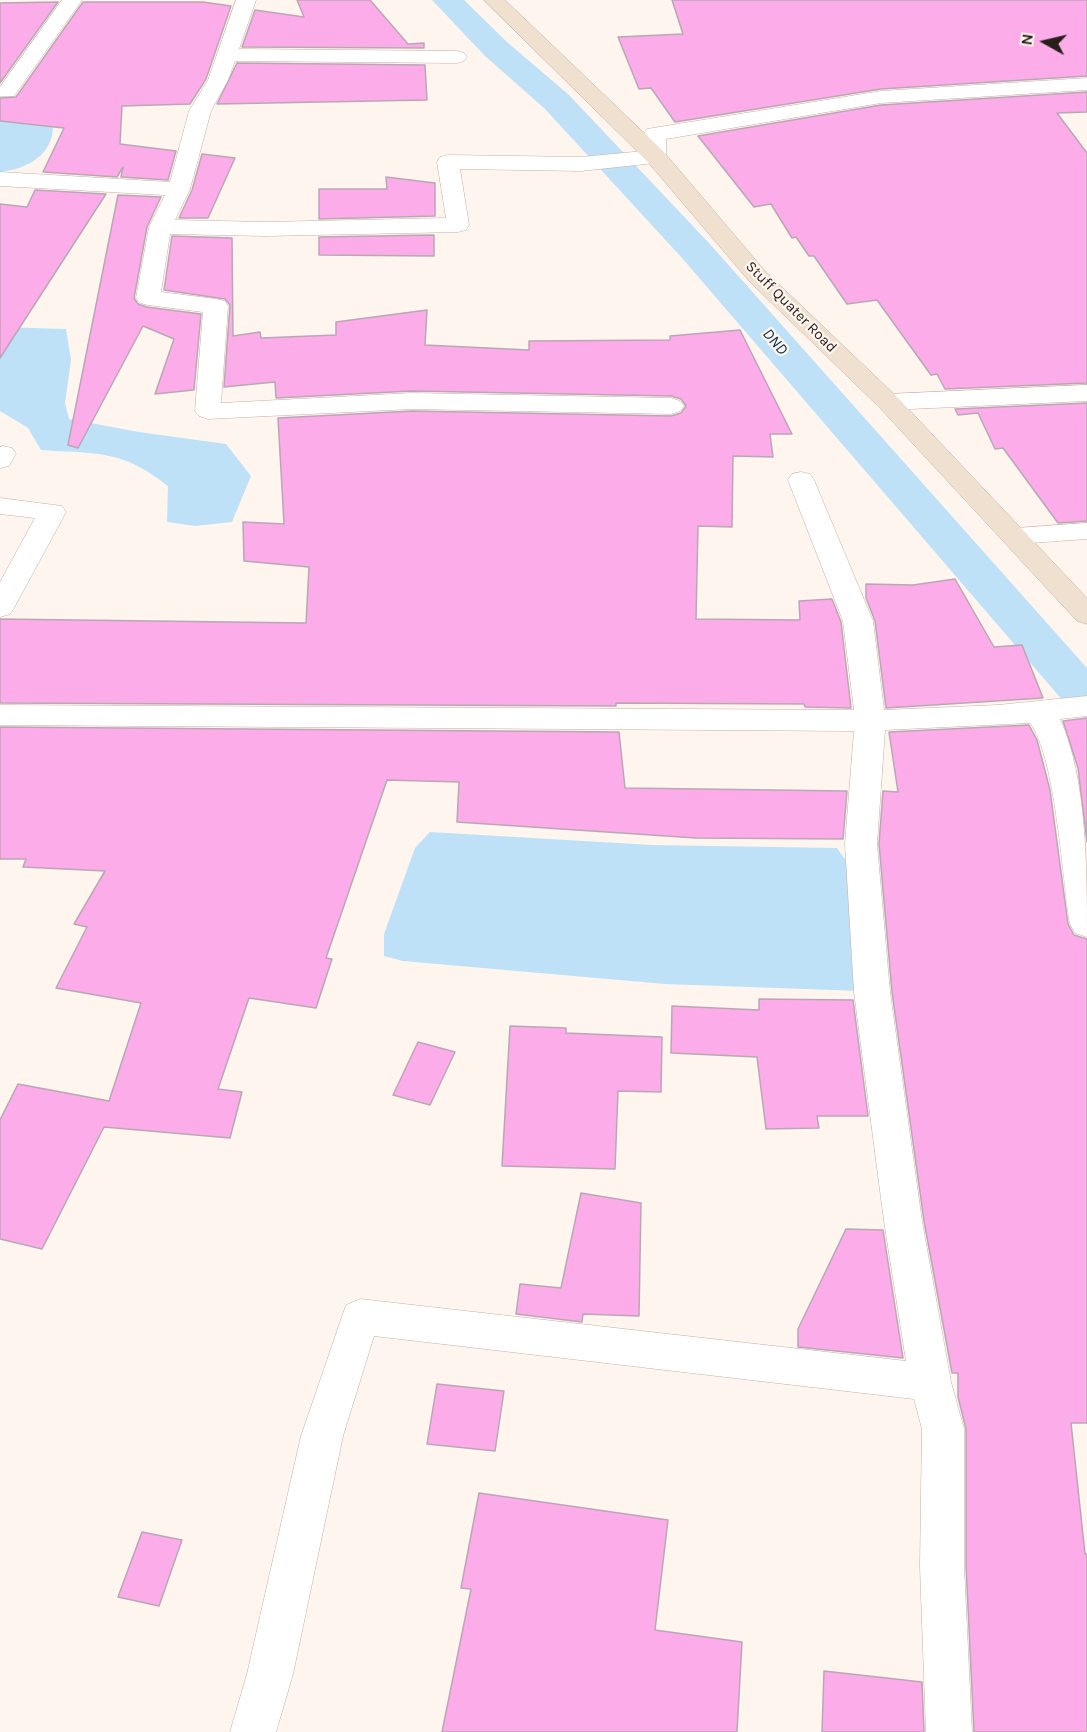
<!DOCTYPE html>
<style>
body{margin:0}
#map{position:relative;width:1087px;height:1732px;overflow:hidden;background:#fef5ef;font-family:Karla,sans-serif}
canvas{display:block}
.north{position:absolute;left:1015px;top:12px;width:60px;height:60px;-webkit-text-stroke:4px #fef5ef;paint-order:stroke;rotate:278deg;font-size:16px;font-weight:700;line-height:24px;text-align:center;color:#271f1a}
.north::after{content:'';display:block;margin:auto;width:21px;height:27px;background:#271f1a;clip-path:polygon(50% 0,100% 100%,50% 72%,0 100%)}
</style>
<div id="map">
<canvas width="1087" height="1732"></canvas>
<div class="north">N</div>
</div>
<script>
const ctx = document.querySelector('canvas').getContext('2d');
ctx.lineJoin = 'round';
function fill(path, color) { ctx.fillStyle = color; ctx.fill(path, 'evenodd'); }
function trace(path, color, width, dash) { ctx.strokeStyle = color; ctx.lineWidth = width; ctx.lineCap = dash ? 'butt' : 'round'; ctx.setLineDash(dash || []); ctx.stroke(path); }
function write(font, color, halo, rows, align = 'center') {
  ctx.font = font + ' Karla,sans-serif'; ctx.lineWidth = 4.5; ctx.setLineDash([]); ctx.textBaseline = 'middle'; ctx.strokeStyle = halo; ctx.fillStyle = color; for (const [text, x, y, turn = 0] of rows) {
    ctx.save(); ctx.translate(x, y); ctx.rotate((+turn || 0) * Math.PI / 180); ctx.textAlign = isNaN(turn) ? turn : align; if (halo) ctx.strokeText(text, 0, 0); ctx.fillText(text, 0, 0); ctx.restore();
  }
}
const water = new Path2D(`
 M0 104 53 126C53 155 27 169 0 172Z
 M0 327 66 329 71 360 65 403 69 419 139 432 226 444 251 476 232 522 195 526 167 522 168 486C121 449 97 454 41 450L28 428 0 411Z
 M430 832 652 845 837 848 852 869 861 991 665 984 403 961 384 956V934L415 848Z`);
const canal = new Path2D(`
 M432 0H464L507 42 569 95 708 242 1087 668V714L1070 709 682 258 545 109 485 56Z`);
const building = new Path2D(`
 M297 0H370L408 44 424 43V48L242 47 255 10 304 17Z
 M672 0H1087V76L881 89 675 122 651 88 639 89 618 37 683 34Z
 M58 2 0 83V3Z
 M83 2H203L231 6 206 79 190 104 122 106 120 144 176 151 168 180 121 177 123 167 117 177 43 172 64 128 0 121V98L16 97Z
 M237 63 425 65 427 100 217 104Z
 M1087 92V112L1057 113 1087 153V383L945 389 937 374 931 375 877 300 847 304 814 256H809L796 237 792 238 771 204 754 207 698 136 881 105Z
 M202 154 235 158 208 218H179L192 190Z
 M386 177 435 183V216L319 219V189H387Z
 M35 190 106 194 0 358V204L27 207Z
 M118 195 161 197 147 227 134 298 138 304 147 307 201 314 194 390 155 394 174 339 143 326 78 448 68 445Z
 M434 235V256L319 255V237Z
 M172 236 232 238 233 336 260 332 261 338 336 335V322L427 310 425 345 529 350V341L670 340V336L740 330 792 434H770L773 457 733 456 732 527 698 526 696 619 800 620 799 601 832 599 841 622 851 708 805 707 804 704 616 703V706L0 703V619L306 623 309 567 244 561 243 522 284 524 278 418 412 411 671 416 681 413 686 406 681 399 671 396 412 391 276 398 275 382 224 387 230 305 225 299 164 290Z
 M1087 403V521L1058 523 1003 448 995 449 978 413 958 415 955 409Z
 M955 579 994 647 1022 645 1043 698 886 708 875 621 866 598V584L913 585Z
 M1087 718V842L1078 768 1063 721Z
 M1029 725 1037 740 1050 790 1068 924 1074 935 1087 939V1423H1071L1085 1554H1087V1732H974L966 1566V1429L958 1397V1373H952L924 1221 892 992 879 844 883 791 898 792 889 732Z
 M0 727 619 732 625 788 847 791 843 839 696 838 457 822 459 782 387 780 326 958 332 959 316 1008 249 998 218 1089 242 1092 230 1138 104 1127 42 1249 0 1239V1120L18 1084 109 1101 141 1003 56 988 87 927 74 924 105 871 23 867 26 859H0Z
 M759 999 853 1000 868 1116H817L819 1128 766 1129 757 1057 671 1053 672 1006 759 1010Z
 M510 1026 566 1028V1033L662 1037 661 1092 618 1091 615 1169 502 1166Z
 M418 1042 455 1052 430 1105 393 1095Z
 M581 1193 641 1203 639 1316 583 1314 582 1322 516 1314 520 1284 561 1288Z
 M846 1229 883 1230 903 1358 798 1347V1329Z
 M437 1384 504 1391 495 1451 427 1444Z
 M479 1493 668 1520 655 1630 742 1642 737 1732H442L471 1589 461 1588Z
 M142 1532 182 1540 159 1606 118 1597Z
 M824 1671 922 1682 924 1732H822Z`);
const street = new Path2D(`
 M62 0H82L14 96H0V87Z
 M236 0H256L239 49 457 51 464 53 467 57 464 61 457 63 235 61 228 80 211 111 190 189 175 220 265 222 446 218 437 162 440 157 448 155 581 157 644 151V134L647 129 881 91 1087 78V90L881 103 666 139V156L663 161 655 163 581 171 460 169 469 225 466 230 458 232 265 236 170 234 161 292 216 299 225 301 228 306 221 403 412 393 671 398 680 401 684 406 680 411 671 414 412 409 208 419 199 416 195 411 203 312 148 305 140 303 136 298 149 227 165 195 0 186V172L170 182 189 111 208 80Z
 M1087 385V401L888 410 879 407 875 402 879 397 888 394Z
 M3 446 12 448 16 454 9 466 0 468V447Z
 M801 472 810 474 814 480 873 621 884 710 998 705 1087 696V716L1060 719C1087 779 1087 869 1087 937L1075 933 1070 924C1062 877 1056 757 1030 723L885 730 877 844 890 992 922 1221 951 1382 964 1429V1566L972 1732H926L920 1566 922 1429 914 1399 374 1336 343 1436 293 1674 276 1732H230L247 1674 301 1436 346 1305 360 1299 906 1361 884 1221 854 992 845 844 854 731 0 725V705L854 710 843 621 788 480 792 474Z
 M0 498 62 506 66 512 14 608 10 614 0 617V582L35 518 0 514Z
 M1087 523V539L1016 544 1006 542 1002 536 1006 530 1016 528Z`);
const secondary = new Path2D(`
 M484 0H505L663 151 765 271 897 397 1087 598V624L1077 621 879 407 749 281 647 161Z`);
const farStreetnames = [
 ["Stuff Quater Road",791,307,45]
];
const farWaternames = [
 ["DND",775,342,49]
];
fill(water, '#bfe1f8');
fill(canal, '#bfe1f8');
fill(building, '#fcace9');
trace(building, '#baa7b5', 1.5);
trace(street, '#c4afa3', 1);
trace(secondary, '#c4afa3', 1);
fill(street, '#fff');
fill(secondary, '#f0e0d0');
write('15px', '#271f1a', '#fef5ef', farStreetnames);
write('italic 16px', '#073148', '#fef5ef', farWaternames);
</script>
